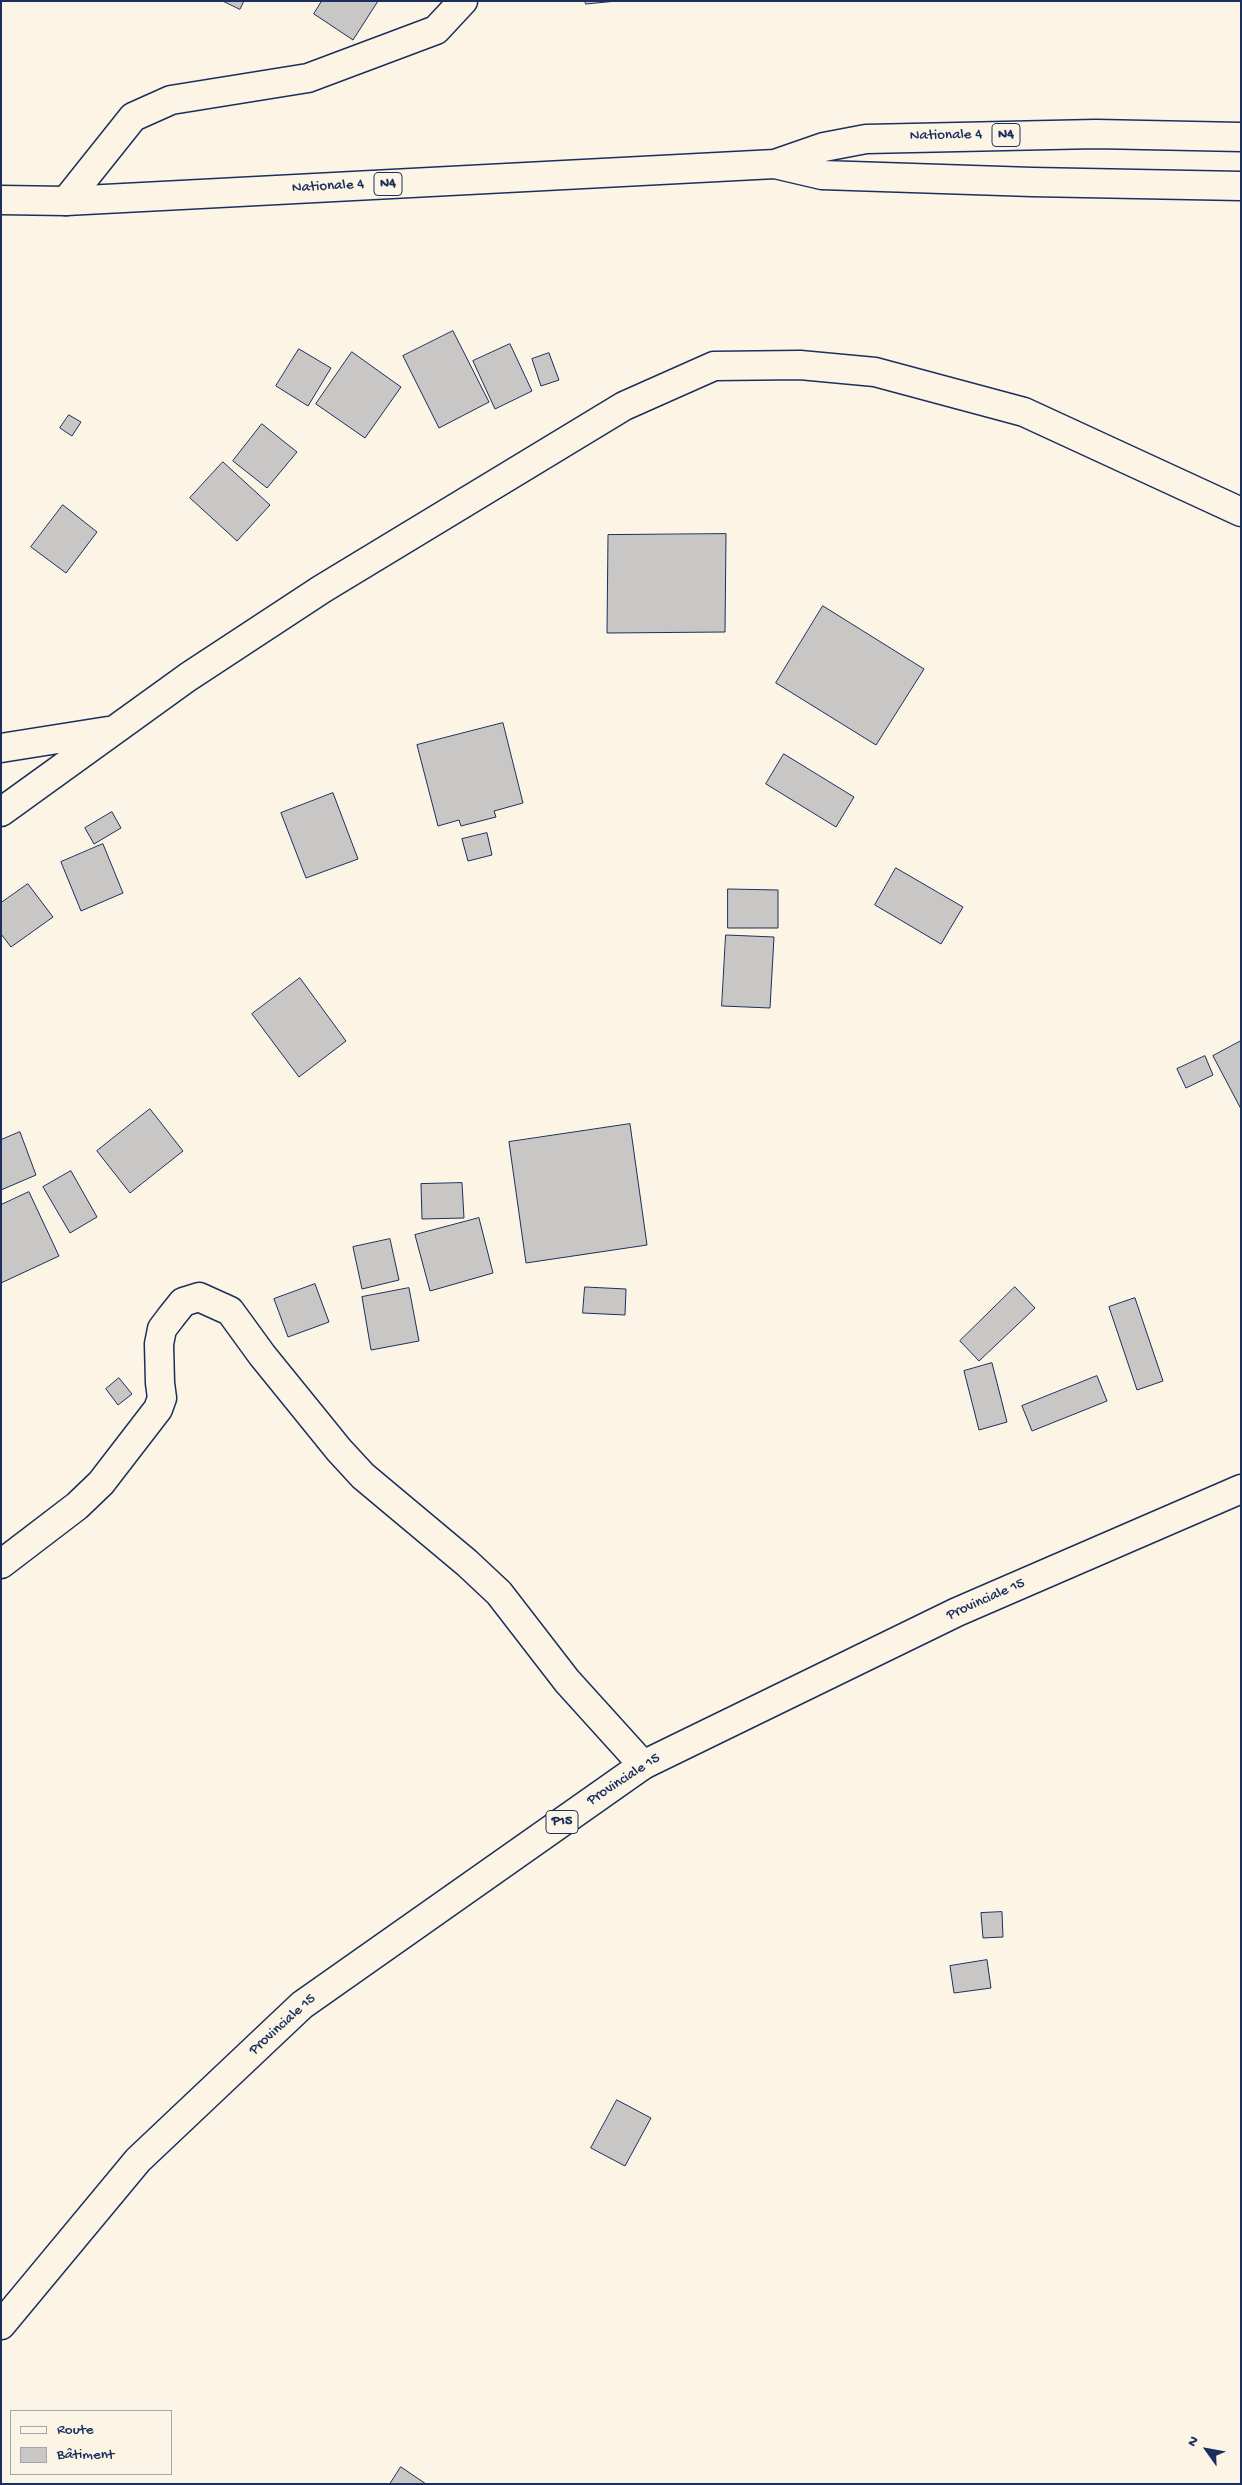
<!DOCTYPE html>
<meta charset="utf-8">
<style>
body{margin:0}
#map{position:relative;width:1242px;height:2485px;overflow:hidden;background:#fcf5e5;font-family:"Gochi Hand",sans-serif}
canvas{display:block}
.frame{position:absolute;inset:0;border:2px solid #1b2f5e;pointer-events:none}
.legend{position:absolute;left:10px;top:2410px;width:162px;height:65px;box-sizing:border-box;background:#fcf5e5;border:1px solid #a2a6af;margin:0;padding:6px 9px;list-style:none;font-size:15px;color:#1b2f5e}
.legend li{display:flex;align-items:center;gap:10px;height:25px}
.legend b{width:25px;border:1px solid #a2a6af}
.north{position:absolute;left:1182px;top:2425px;width:50px;height:50px;-webkit-text-stroke:4px #fcf5e5;paint-order:stroke;rotate:302deg;font-size:14px;font-weight:700;line-height:20px;text-align:center;color:#1b2f5e}
.north::after{content:'';display:block;margin:auto;width:18px;height:22px;background:#1b2f5e;clip-path:polygon(50% 0,100% 100%,50% 72%,0 100%)}
</style>
<div id="map">
<canvas width="1242" height="2485"></canvas>
<div class="frame"></div>
<ul class="legend">
<li><b style="height:6px;background:#fcf5e5"></b>Route</li>
<li><b style="height:14px;background:#c8c7c6"></b>Bâtiment</li>
</ul>
<div class="north">N</div>
</div>
<script>
const ctx = document.querySelector('canvas').getContext('2d');
ctx.lineJoin = 'round';
function fill(path, color) { ctx.fillStyle = color; ctx.fill(path, 'evenodd'); }
function trace(path, color, width, dash) { ctx.strokeStyle = color; ctx.lineWidth = width; ctx.lineCap = dash ? 'butt' : 'round'; ctx.setLineDash(dash || []); ctx.stroke(path); }
function write(font, color, halo, rows, align = 'center') {
  ctx.font = font + ' "Gochi Hand",sans-serif'; ctx.lineWidth = 4; ctx.setLineDash([]); ctx.textBaseline = 'middle'; ctx.strokeStyle = halo; ctx.fillStyle = color; for (const [text, x, y, turn = 0] of rows) {
    ctx.save(); ctx.translate(x, y); ctx.rotate((+turn || 0) * Math.PI / 180); ctx.textAlign = isNaN(turn) ? turn : align; if (halo) ctx.strokeText(text, 0, 0); ctx.fillText(text, 0, 0); ctx.restore();
  }
}
const building = new Path2D(`
 M223 1H244L240 9Z
 M322 1H378L353 40 314 14Z
 M585 1H617L586 4Z
 M453 331 489 402 439 428 403 356Z
 M510 344 532 391 495 409 473 361Z
 M299 349 331 368 308 406 276 386Z
 M352 352 401 387 365 438 316 404Z
 M549 353 559 380 541 386 532 359Z
 M69 415 81 422 72 436 60 428Z
 M262 424 297 452 267 488 233 461Z
 M223 462 270 505 237 541 190 498Z
 M63 505 97 532 66 573 31 547Z
 M726 534 725 632 607 633 608 535Z
 M823 606 924 669 876 745 776 683Z
 M503 723 523 803 494 811 496 817 461 826 459 820 438 826 417 745Z
 M784 754 854 797 836 827 766 784Z
 M333 793 358 859 306 878 281 813Z
 M112 812 121 828 94 844 85 828Z
 M487 833 492 855 468 861 462 839Z
 M103 844 123 893 81 911 61 862Z
 M896 868 963 907 941 944 875 905Z
 M28 884 53 917 11 947 1 934V903Z
 M728 889 778 890V928H728Z
 M726 935 774 937 770 1008 722 1006Z
 M300 978 346 1041 299 1077 252 1014Z
 M1241 1041V1109L1213 1056Z
 M1205 1056 1213 1075 1186 1088 1177 1069Z
 M150 1109 183 1151 130 1193 97 1151Z
 M630 1124 647 1245 526 1263 509 1142Z
 M20 1132 36 1175 1 1190V1140Z
 M71 1171 97 1217 70 1233 43 1187Z
 M462 1183 464 1218 422 1219 421 1184Z
 M29 1192 59 1256 1 1283V1205Z
 M479 1218 493 1273 430 1291 415 1235Z
 M390 1239 399 1280 362 1289 353 1247Z
 M315 1284 329 1322 288 1337 274 1299Z
 M585 1287 626 1289 625 1315 583 1313Z
 M1015 1287 1035 1308 979 1361 960 1341Z
 M409 1288 419 1341 371 1350 362 1297Z
 M1135 1298 1163 1381 1137 1390 1109 1307Z
 M992 1363 1007 1422 979 1430 964 1371Z
 M1097 1376 1107 1401 1032 1431 1022 1406Z
 M119 1378 132 1394 118 1405 106 1389Z
 M1002 1912 1003 1937 983 1938 981 1913Z
 M987 1960 991 1988 954 1993 950 1966Z
 M617 2100 651 2118 625 2166 591 2148Z
 M401 2467 426 2484H390Z`);
const minor = new Path2D(`
 M66 201 133 117 171 100 308 78 436 30 463 1
 M1 748 108 731
 M1 812 188 677 322 589 624 406 714 366 800 365 875 372 1024 412 1241 512
 M1 1564 77 1506 101 1483 158 1409 162 1398 160 1383 159 1344 162 1329 171 1317 183 1302 199 1297 230 1311 262 1355 339 1450 363 1476 467 1563 499 1593 567 1681 643 1765`);
const primary = new Path2D(`
 M1 2325 138 2160 302 2005 643 1765 957 1612 1241 1489`);
const trunk = new Path2D(`
 M775 164 822 175 1032 182 1241 186
 M1 200 66 201 775 164 824 147 866 139 1096 134 1241 137`);
const shields = [
 [1006,135,28],
 [388,184,28],
 [562,1822,32]
];
const shieldNames = [
 ["N4",1006,135],
 ["N4",388,184],
 ["P15",562,1822]
];
const streetNames = [
 ["Nationale 4",946,136,-1],
 ["Nationale 4",328,187,-3],
 ["Provinciale 15",986,1600,-24],
 ["Provinciale 15",624,1780,-33],
 ["Provinciale 15",283,2025,-42]
];
fill(building, '#c8c7c6');
trace(building, '#1b2f5e', 1);
trace(minor, '#1b2f5e', 31);
trace(primary, '#1b2f5e', 31);
trace(trunk, '#1b2f5e', 31);
trace(minor, '#fcf5e5', 28);
trace(primary, '#fcf5e5', 28);
trace(trunk, '#fcf5e5', 28);
for (const [x, y, w] of shields) { const box = new Path2D(); box.roundRect(x - w / 2, y - 11.5, w, 23, 4); ctx.fillStyle = '#fcf5e5'; ctx.fill(box); trace(box, '#1b2f5e', 1); }
write('bold 14px', '#1b2f5e', null, shieldNames);
write('15px', '#1b2f5e', '#fcf5e5', streetNames);
</script>
